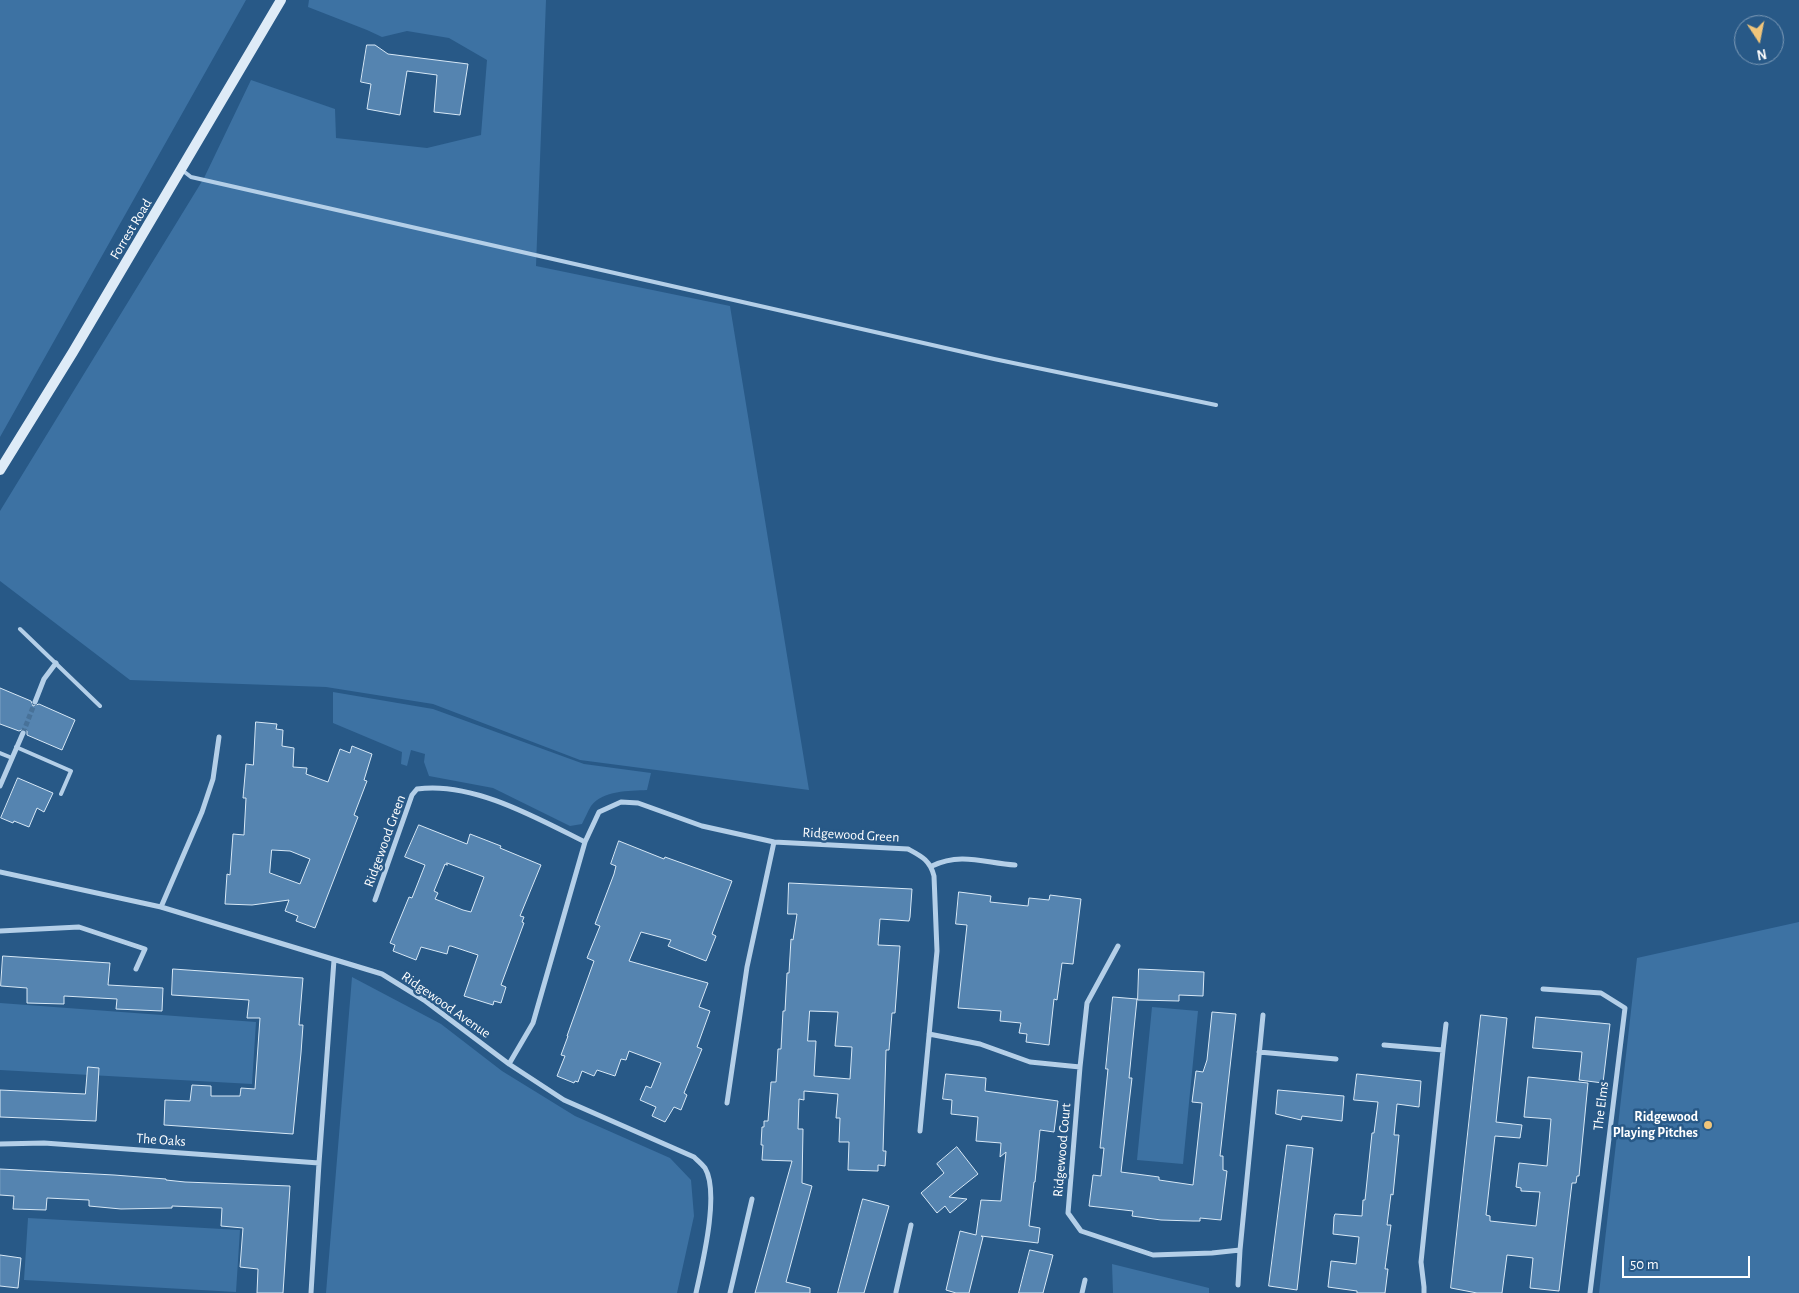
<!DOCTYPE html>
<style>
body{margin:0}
#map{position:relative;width:1799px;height:1293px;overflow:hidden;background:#285987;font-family:"Alegreya Sans",sans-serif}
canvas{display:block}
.north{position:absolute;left:1734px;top:15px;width:50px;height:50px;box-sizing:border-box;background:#285987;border:1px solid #7e9bb7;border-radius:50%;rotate:169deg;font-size:14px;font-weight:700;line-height:20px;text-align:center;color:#fff}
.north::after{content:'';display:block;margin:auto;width:18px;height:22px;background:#f0c57a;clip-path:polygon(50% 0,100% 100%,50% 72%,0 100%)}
.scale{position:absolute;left:1622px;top:1256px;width:128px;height:22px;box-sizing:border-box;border:2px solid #fff;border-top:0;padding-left:6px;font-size:15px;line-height:18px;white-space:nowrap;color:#fff;-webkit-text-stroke:4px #285987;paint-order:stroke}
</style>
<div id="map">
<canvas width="1799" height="1293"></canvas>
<div class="north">N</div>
<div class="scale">50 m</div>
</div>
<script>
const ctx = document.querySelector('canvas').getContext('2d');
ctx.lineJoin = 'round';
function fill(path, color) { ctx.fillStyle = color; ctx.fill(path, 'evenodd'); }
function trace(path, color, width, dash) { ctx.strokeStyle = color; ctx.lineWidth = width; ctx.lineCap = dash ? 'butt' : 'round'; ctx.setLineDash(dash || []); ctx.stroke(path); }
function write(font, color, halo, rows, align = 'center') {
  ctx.font = font + ' "Alegreya Sans",sans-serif'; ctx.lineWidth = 5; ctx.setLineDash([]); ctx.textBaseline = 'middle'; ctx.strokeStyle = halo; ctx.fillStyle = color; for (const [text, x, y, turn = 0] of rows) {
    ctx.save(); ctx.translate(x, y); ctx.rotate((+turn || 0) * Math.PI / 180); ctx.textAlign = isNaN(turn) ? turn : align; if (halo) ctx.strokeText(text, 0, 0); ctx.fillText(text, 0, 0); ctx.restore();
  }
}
const green = new Path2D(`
 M0 0H246L0 437Z
 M309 0H546L536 266 730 306 809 790 580 760 433 704 326 687 130 680 0 581V511L204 178 251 80 335 109 336 138 427 148 481 135 487 60 449 38 407 31 382 37 367 30 308 7Z
 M333 692 433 709 584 764 651 773 647 790C629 791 603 790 591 806 588 811 585 818 582 824L570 826 493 788 429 776 424 762 425 754 411 750 407 766 401 764 402 752 333 723Z
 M1799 922V1293H1599L1637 958Z
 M352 977 441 1024 502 1071 575 1116 670 1158 691 1180 694 1216 677 1293H326Z
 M0 1003 256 1022 252 1084 0 1070Z
 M1152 1007 1198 1011 1183 1164 1137 1160Z
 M28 1218 240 1230 236 1292 24 1280Z
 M1112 1264 1209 1288V1293H1113Z`);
const building = new Path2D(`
 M367 45H375L388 54 468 64 460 115 434 112 437 75 407 71 400 115 367 109 371 84 361 82Z
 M0 688 31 701 33 706 39 704 75 720 62 750 27 735V731L24 729 19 731 0 724Z
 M256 722 277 724 276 729 283 730 282 746 294 748 293 767 307 768 306 774 328 782 340 749 350 753 352 746 372 754 364 780 367 781 354 815 358 817 315 928 296 921 298 916 285 911 289 900 252 905 225 904 227 874 230 875 233 834 244 835 246 798H243L246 764 253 765ZM272 850 290 851 310 859 300 884 270 873Z
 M18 778 53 793 44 812 37 808 29 827 14 821 13 823 1 818Z
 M419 825 467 844 470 834 501 846 500 848 541 865 520 916 524 917 522 922 524 923 501 985 506 987 501 1003 494 1001 493 1005 464 996 478 955 451 946H449L447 954 421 947 416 960 393 951 395 945 390 943 409 897 412 898 425 865 405 857ZM447 863 484 877 471 912 463 910 435 899 438 893 434 891 445 864 447 865Z
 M619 841 664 859 665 857 732 881 712 934 716 936 706 961 668 946 671 940 641 932 629 961 708 983 699 1007 710 1011 697 1047 702 1049 684 1093 687 1095 681 1110 674 1107 665 1122 652 1116 656 1107 640 1100 646 1086 651 1088 661 1063 629 1051 626 1060 621 1059 615 1076 597 1070 594 1076 582 1071 578 1082 575 1081 574 1083 557 1076 565 1056 561 1055 568 1036H567L594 961 587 958 600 926 595 924 614 874 616 866 611 864Z
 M789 883 912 889 910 917 909 921 880 919 878 945 900 946 895 1013H892L889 1050H886L883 1151H886L885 1166 878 1165V1171L848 1170 849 1142H839L840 1118H836L838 1094 804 1091V1100L799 1099 798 1129H803L802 1183 812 1186 786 1282 810 1288V1293H755L792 1161 762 1160 763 1145H761L762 1127H764V1121H768L771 1082H776L778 1049H781L783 1011H785L787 973H789L791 939 793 940 797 914H788ZM810 1011 838 1012 835 1046 852 1047 850 1079 814 1076 816 1041H808Z
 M959 892 991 896 990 902 1028 906 1029 898 1049 900 1050 895 1081 899 1073 964 1062 963 1057 1000 1054 999 1049 1045 1026 1042 1027 1034 1019 1033 1021 1023 1000 1021 1001 1011 958 1008 967 925 956 924Z
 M3 956 110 963 108 985 163 988 162 1011 116 1009 117 999 64 996V1004L27 1003V988L1 986Z
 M173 969 303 978 299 1025H303L301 1053 293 1134 164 1125 165 1100 190 1101 192 1085 211 1086V1096H240L241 1088 255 1089 260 1018H247L249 1000 172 995Z
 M1139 969 1204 972 1203 996 1179 995V1001L1138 1000Z
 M1113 997 1137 999 1129 1078H1132L1121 1172 1159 1177V1180L1193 1185 1202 1103 1192 1102 1196 1071 1203 1072 1207 1060 1212 1012 1236 1014 1220 1156H1223V1170L1227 1171 1221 1220 1200 1218V1221H1193L1161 1220 1132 1216 1133 1211 1089 1206 1093 1175 1101 1176 1104 1148H1100L1108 1069H1106Z
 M1481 1015 1507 1018 1496 1122 1522 1125 1520 1138 1495 1136 1486 1215 1490 1216V1221L1536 1226 1540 1192 1521 1191V1188L1516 1187 1519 1163 1547 1166 1551 1119 1524 1117 1528 1077 1588 1083 1579 1176H1577L1576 1183H1572L1559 1291 1530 1288 1533 1258 1507 1255 1502 1293H1477L1451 1288Z
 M1536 1017 1610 1024 1603 1083 1579 1080 1582 1052 1533 1048Z
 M88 1067 99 1068 96 1121 0 1117V1090L85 1094Z
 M946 1074 986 1078 985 1091 1058 1101 1054 1132 1040 1130 1035 1182H1034L1029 1226 1040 1228 1038 1243 981 1236 983 1237 969 1293H956L946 1290 960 1231 976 1235 981 1200 1001 1201 1006 1152 1000 1157 1001 1143 976 1141 978 1117 951 1114 952 1100 943 1099Z
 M1357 1074 1421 1081 1419 1107 1397 1104 1394 1135H1399L1393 1195 1391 1194 1387 1225H1391L1385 1269H1388L1385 1293H1357V1291L1328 1287 1331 1261 1356 1264 1359 1237 1333 1234 1334 1217 1335 1214 1362 1216 1363 1200H1365L1372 1133H1374L1378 1102 1354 1100Z
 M1278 1090 1344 1096 1342 1121 1302 1116 1301 1120 1276 1114Z
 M1287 1145 1313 1148 1297 1290 1269 1286Z
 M957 1147 978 1174 949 1197 967 1199 950 1213 945 1206 937 1213 921 1193 944 1173 937 1164Z
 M0 1169 114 1175 166 1179V1180L185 1182 290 1186 283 1293H257L258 1269 240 1267 243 1228 221 1226 222 1208 172 1206V1208L121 1209 89 1206V1200L47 1198 46 1210 13 1209 14 1196 0 1195Z
 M863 1199 889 1206 864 1293H838Z
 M1030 1250 1053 1255 1043 1293H1019Z
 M0 1255 21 1258 18 1288 0 1286Z`);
const streetTunnel = new Path2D(`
 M23 733 35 702`);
const lane = new Path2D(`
 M182 170 191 177 994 359 1216 405
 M20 629 100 706
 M16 747 71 771 61 794
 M0 753 12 758`);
const street = new Path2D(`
 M35 702 44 679 56 663
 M0 786 23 733
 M932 866C961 852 985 863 1015 865
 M0 872 161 907 382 974 424 1000 509 1064 564 1100 694 1157C697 1160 702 1164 705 1168 720 1193 702 1265 696 1293
 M375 900 412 795 417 789C472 781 537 818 585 842
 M161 907 202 812 213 779 219 737
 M0 931 79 927 145 949 136 969
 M1118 946 1087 1003 1080 1067 1068 1213 1081 1231 1153 1255 1212 1253 1240 1250 1263 1015
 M1543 989 1601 993 1625 1008 1590 1293
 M929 1034 980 1044 1030 1062 1080 1067
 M1384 1045 1443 1050 1421 1262 1424 1287V1293
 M1443 1050 1446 1024
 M1259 1052 1336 1059
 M509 1064 533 1023 585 842 599 812 621 802 638 803 702 826 774 842 908 849C921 856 930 860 934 876L937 951 920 1131
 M727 1103 747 967 774 842
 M0 1144 44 1143 319 1163 334 960
 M1238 1285 1240 1250
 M896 1292 911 1225
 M311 1293 319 1163
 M730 1293 752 1199
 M1082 1293 1085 1280`);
const secondary = new Path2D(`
 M0 470 73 352 281 0`);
const markers = [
 [1708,1125,5,"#f0c57a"]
];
const streetNames = [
 ["Forrest Road",131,229,-59],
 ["Ridgewood Green",851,835,3],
 ["Ridgewood Green",385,841,-70],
 ["Ridgewood Avenue",446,1005,35],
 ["The Elms",1601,1106,-83],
 ["The Oaks",161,1140,4],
 ["Ridgewood Court",1062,1150,-85]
];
const poiNames = [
 ["Ridgewood",1698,1117],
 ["Playing Pitches",1698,1133]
];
fill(green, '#3d72a3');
fill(building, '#5584b0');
trace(building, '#d7e8f6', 1);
trace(streetTunnel, '#487299', 5, [5, 2.5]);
trace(lane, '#b4cfe8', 4);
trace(street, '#b4cfe8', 5);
trace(secondary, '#deebf7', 10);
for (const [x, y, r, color] of markers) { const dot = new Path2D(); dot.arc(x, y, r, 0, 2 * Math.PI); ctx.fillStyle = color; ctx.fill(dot); trace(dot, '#285987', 2); }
write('14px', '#fff', '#285987', streetNames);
write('bold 14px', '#fff', '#285987', poiNames, 'right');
</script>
